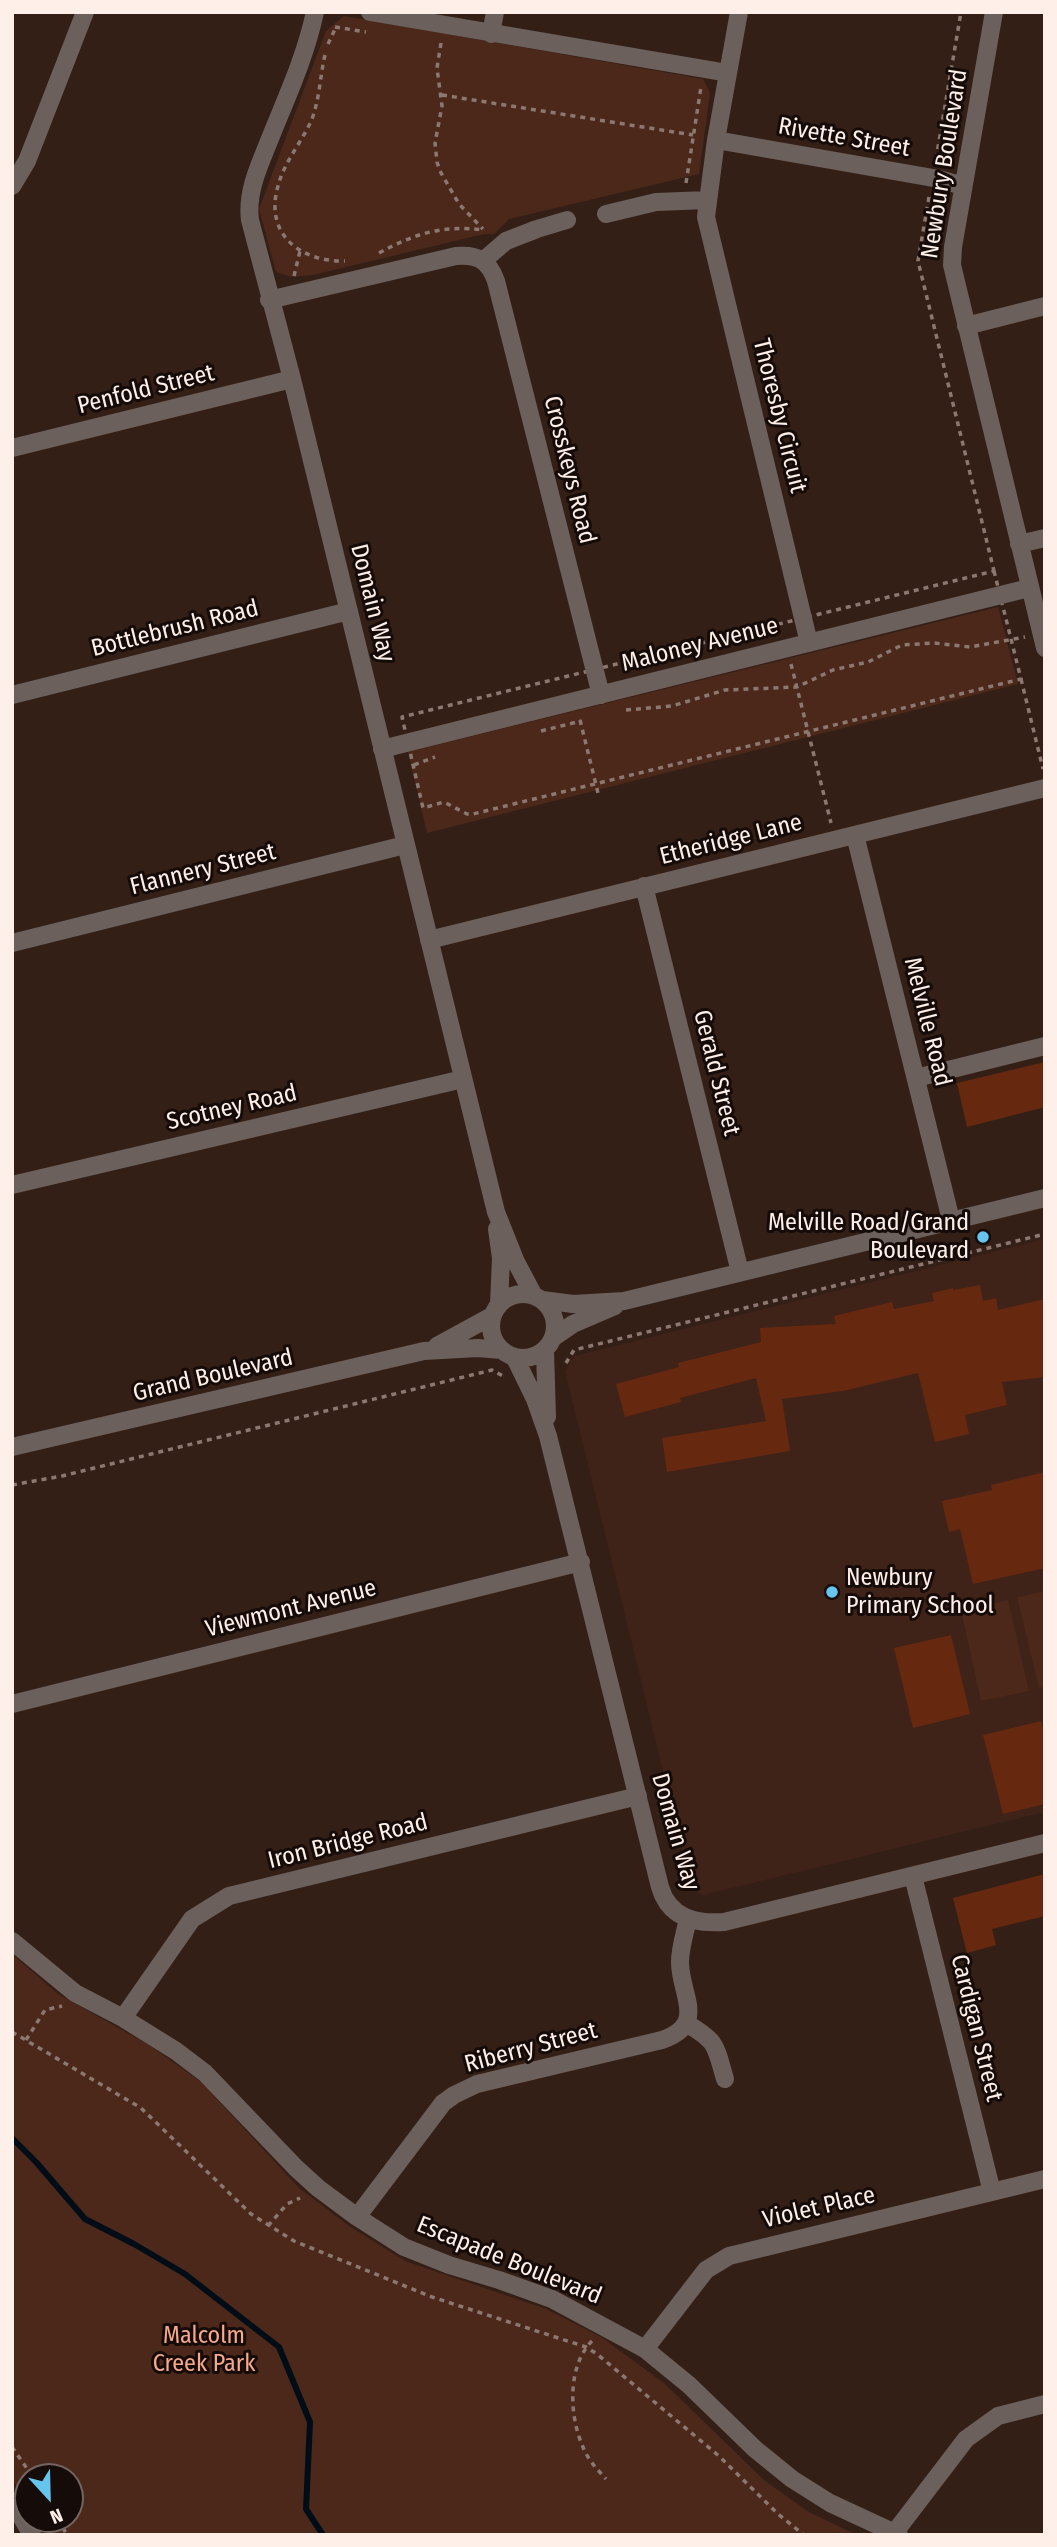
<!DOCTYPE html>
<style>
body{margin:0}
#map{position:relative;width:1057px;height:2547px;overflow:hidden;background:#341f17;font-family:"Fira Sans Condensed",sans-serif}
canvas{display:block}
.frame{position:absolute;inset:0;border:14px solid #ffefe9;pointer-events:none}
.north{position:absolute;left:14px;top:2463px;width:70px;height:70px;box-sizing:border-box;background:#150b08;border:2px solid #736662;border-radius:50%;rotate:158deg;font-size:19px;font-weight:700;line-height:28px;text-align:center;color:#ffefe9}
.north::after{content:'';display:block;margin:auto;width:24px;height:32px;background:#65c5ee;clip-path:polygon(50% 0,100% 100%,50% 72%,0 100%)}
</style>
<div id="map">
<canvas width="1057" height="2547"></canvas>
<div class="frame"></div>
<div class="north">N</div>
</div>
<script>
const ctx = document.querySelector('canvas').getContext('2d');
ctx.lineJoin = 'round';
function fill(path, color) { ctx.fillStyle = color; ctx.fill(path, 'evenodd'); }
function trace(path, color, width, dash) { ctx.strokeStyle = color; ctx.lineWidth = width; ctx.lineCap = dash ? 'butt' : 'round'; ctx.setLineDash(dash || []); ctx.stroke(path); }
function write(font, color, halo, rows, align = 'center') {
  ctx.font = font + ' "Fira Sans Condensed",sans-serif'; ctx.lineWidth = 6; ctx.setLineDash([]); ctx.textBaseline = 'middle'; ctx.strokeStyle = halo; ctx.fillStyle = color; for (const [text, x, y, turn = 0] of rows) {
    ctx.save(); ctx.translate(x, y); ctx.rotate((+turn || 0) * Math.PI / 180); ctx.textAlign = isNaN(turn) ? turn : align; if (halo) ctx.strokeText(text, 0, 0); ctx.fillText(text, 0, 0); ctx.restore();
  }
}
const built = new Path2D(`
 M1045 1239V1812L703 1895 692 1889 565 1371 574 1356Z`);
const green = new Path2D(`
 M344 16 703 79 710 93 699 174 509 219 494 234H484L313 275 291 277 276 272 259 209 326 31Z
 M998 607 1018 684 427 833 408 752Z
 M1045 1591V1687L1039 1688 1017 1597Z
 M1008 1600 1029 1691 981 1701 961 1610Z
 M12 1954 58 1994 149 2045 201 2082 299 2188 349 2226 405 2261 546 2309 601 2337 664 2383 765 2481 809 2512 857 2535H48L38 2519H70V2477H28V2503L12 2479Z`);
const stream = new Path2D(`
 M12 2138 36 2162 85 2219 134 2244 185 2274 279 2347 310 2422 306 2509 323 2535`);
const building = new Path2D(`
 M1045 1062V1107L967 1127 957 1083Z
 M980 1285 983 1301 996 1298 998 1310 1045 1299V1377L1002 1382 1007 1405 965 1415 969 1434 935 1442 918 1373 843 1391 782 1399 790 1451 667 1472 662 1438 766 1421 756 1378 680 1398 681 1402 625 1417 616 1384 679 1367 678 1363 761 1342 760 1328 836 1324 834 1316 892 1302 894 1309 934 1301 932 1293 953 1288V1290Z
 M1045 1472V1568L973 1584 960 1529 949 1532 942 1501 992 1490 991 1485Z
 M951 1635 970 1714 913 1728 894 1648Z
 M1041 1721 1045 1739V1804L1003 1814 983 1735Z
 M1045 1874V1916L992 1929 996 1945 967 1953 953 1898Z`);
const path = new Path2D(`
 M335 27 366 32
 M441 43 437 68 442 106 435 143 437 162 440 171 459 204 483 229
 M328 44 336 27
 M325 55C320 76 320 97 312 119 302 142 284 162 278 186 264 234 300 262 345 261
 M442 95 693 135
 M936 159 961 12
 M686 183 701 87
 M929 197 918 261 994 571
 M379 253C416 233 442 225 484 230
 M294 276 300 251
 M994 571 1021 679 473 814H467L444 802 423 808 402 717Z
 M791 664 831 823
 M1021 679 1043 769
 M626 710 672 706 725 690 797 687 833 670 868 662 902 645 934 643 970 647 1025 637
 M580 720 599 797
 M541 731 581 721
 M414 765 435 757
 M566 1363 574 1350 1045 1234
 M12 1485 62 1476 492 1370 503 1376
 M12 2032 141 2108 251 2214 294 2241 432 2297 586 2347 597 2354 719 2456 778 2514 804 2535
 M26 2040 45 2010 62 2006
 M268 2226 287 2204 300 2198
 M592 2341C567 2366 569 2416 583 2447 588 2460 597 2469 606 2479
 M12 2447 33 2477
 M58 2519 67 2535`);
const minor = new Path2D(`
 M315 12C306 54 289 92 273 131 262 160 246 189 250 220L292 379 496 1212 516 1262 534 1296
 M370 12 728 73
 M739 12 716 140 706 217 809 643
 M994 12 953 247 952 265 1045 648
 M491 34 495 12
 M716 140 939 179 963 186
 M12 186 27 161 85 12
 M606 214 656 202 707 200
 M484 260 506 241 537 229 567 220
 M269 300 456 256C478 254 489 261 496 281L601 695
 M966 326 1045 306
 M12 448 292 379
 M1019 544 1045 538
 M12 695 349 611
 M382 749 1029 588
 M855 835 951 1220
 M644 886 740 1272
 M429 940 1045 788
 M12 943 405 845
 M916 1078 1045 1046
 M12 1185 463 1079
 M497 1229 501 1258 499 1305
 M491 1326a32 32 0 1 1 64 0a32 32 0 1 1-64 0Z
 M542 1300 573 1304 624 1301 1045 1198
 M554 1337 573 1324 615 1306
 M437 1346 492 1316
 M545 1351 547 1417
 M515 1358 535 1399 548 1436 660 1887C669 1918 696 1924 724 1922L1045 1843
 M12 1447 424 1351 478 1348 501 1350
 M12 1704 581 1562
 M913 1876 992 2192
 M12 1941 75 1993 123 2018 176 2051 205 2073 296 2168 318 2188 357 2217 404 2247 449 2265 499 2280 552 2299 645 2349 689 2385 755 2449 792 2479 830 2503 899 2535
 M123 2018 192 1919 229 1896 638 1796
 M686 2023C718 2042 715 2045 725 2079
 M357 2217 443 2103 454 2095 477 2084 662 2040C708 2024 680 1995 680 1962 680 1948 685 1933 688 1919
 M645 2349 706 2270 729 2256 1045 2179
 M12 2501 32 2535
 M895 2532 966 2439 998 2416 1045 2404`);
const markers = [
 [983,1237,7,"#65c5ee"],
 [832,1592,7,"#65c5ee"]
];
const streetNames = [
 ["Rivette Street",844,138,10],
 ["Newbury Boulevard",945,164,-81],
 ["Penfold Street",146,390,-14],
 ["Thoresby Circuit",779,416,76],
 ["Crosskeys Road",569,470,76],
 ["Domain Way",372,603,76],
 ["Bottlebrush Road",175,629,-14],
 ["Maloney Avenue",700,645,-14],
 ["Etheridge Lane",731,840,-14],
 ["Flannery Street",203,870,-14],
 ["Melville Road",927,1022,76],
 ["Gerald Street",716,1073,76],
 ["Scotney Road",232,1108,-13],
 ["Grand Boulevard",213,1376,-13],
 ["Viewmont Avenue",291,1609,-14],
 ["Domain Way",675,1832,74],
 ["Iron Bridge Road",348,1842,-14],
 ["Cardigan Street",976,2028,76],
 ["Riberry Street",531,2048,-15],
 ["Violet Place",819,2208,-13],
 ["Escapade Boulevard",509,2261,22]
];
const poiNames = [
 ["Melville Road/Grand",969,1223],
 ["Boulevard",969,1251],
 ["Newbury",846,1578,"left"],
 ["Primary School",846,1606,"left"]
];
const parkNames = [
 ["Malcolm",204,2336],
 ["Creek Park",204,2364]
];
fill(built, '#3f2218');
fill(green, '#4c281a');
trace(stream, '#000d16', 6);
fill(building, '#662910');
trace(path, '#8b7871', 3.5, [5, 5]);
trace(minor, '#6c605c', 18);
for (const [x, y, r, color] of markers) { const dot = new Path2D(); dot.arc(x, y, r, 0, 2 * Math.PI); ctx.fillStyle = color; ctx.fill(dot); trace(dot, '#150b08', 2.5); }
write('24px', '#ffefe9', '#150b08', streetNames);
write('24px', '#ffefe9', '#150b08', poiNames, 'right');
write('24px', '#f5a88c', '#150b08', parkNames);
</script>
